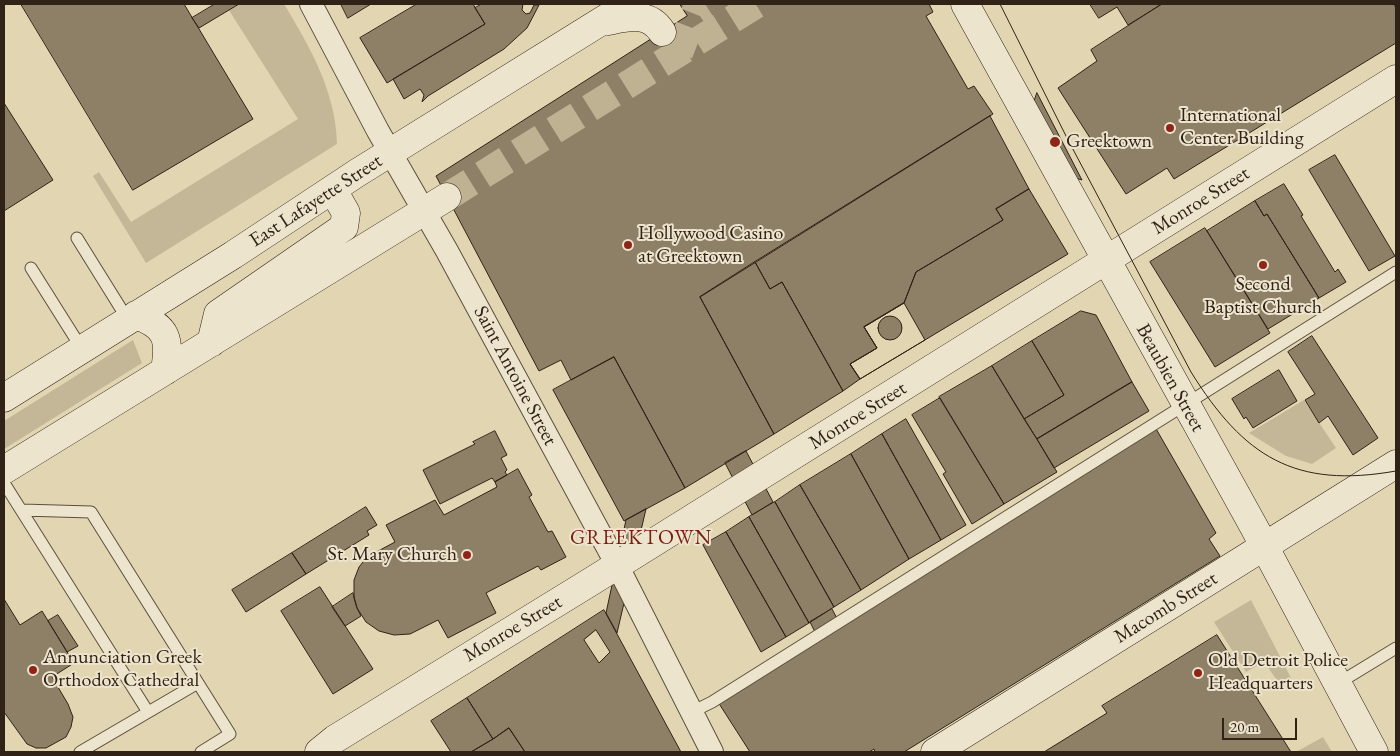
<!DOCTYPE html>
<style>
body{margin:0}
#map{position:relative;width:1400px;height:756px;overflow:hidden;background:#e2d6b2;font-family:"EB Garamond",serif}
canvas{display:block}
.frame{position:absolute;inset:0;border:5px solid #302216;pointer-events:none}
.scale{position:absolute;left:1222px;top:718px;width:75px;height:22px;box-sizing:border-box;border:2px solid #302216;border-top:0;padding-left:6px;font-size:15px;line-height:18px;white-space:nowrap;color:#302216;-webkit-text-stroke:4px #ece4cd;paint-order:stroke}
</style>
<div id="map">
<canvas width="1400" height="756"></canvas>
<div class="frame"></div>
<div class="scale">20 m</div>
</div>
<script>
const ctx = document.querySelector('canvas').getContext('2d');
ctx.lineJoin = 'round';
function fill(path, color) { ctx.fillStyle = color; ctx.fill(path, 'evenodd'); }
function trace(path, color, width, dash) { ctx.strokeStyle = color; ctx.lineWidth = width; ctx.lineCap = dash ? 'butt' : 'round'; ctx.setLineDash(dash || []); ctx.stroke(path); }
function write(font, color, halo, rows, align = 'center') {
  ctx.font = font + ' "EB Garamond",serif'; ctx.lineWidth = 4; ctx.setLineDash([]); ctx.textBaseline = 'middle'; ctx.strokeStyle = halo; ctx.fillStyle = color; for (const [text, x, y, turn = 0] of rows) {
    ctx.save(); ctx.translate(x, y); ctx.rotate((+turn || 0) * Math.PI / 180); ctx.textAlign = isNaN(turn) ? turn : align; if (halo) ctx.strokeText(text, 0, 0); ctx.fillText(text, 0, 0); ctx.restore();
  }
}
const green = new Path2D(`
 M225 4H284C310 47 336 92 337 144L146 263 93 176 99 172 131 222 298 119Z
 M133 340 142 363 4 449V421Z
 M1304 400 1336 448 1312 464 1286 456 1249 433Z
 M1251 600 1292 680 1281 686 1264 662 1246 672 1214 622Z
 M1323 737 1332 752H1296Z`);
const building = new Path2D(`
 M21 4H184L253 119 133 190Z
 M215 4H239L199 28 192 18Z
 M341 4H371L348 18Z
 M417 4H473L485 24 387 83 360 38Z
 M482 4H523L522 10 526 14 530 13 534 5H539L527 28 504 49 428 96 422 102 424 95 420 89 404 99 393 79 485 24 475 8Z
 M680 4H929L933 12 926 16 968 89 974 86 993 114 700 297 774 434 685 488 614 357 571 380 561 360 539 371 436 176 687 16Z
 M1090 4H1162L1128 25 1117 7 1099 18Z
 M1162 4H1394L1396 8V43L1174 179 1167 168 1126 194 1058 88 1097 61 1091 50Z
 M1037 93 1082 180 1062 174 1030 114Z
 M4 103 53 180 4 211Z
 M990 116 1029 189 996 209 1003 220 916 272 904 303 864 327 877 348 850 364 860 379 843 391 782 282 770 289 755 262Z
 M1335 155 1395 256 1369 271 1309 170Z
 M1284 184 1303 215 1301 216 1335 272 1338 269 1346 282 1319 298 1267 214 1264 216 1255 201Z
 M1029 189 1068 254 860 379 850 364 877 348 864 327 904 303 916 272 1003 220 996 209Z
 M1255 201 1264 216 1267 214 1319 298 1268 329 1207 231Z
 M1205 228 1270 333 1215 367 1150 262Z
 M755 262 770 289 782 282 843 391 774 434 700 297Z
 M904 303 925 340 860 379 850 364 877 348 864 327Z
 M1081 311 1096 315 1132 382 1037 439 1024 419 1064 395 1032 341Z
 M878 328a12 12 0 1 1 24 0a12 12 0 1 1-24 0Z
 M1312 336 1378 438 1353 455 1328 416 1319 423 1305 400 1315 394 1288 352Z
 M1032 341 1064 395 1024 419 992 366Z
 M614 357 685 488 624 521 553 390Z
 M992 366 1057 472 1004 504 939 397Z
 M1279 370 1297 401 1253 428 1246 417 1244 419 1232 399Z
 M1132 382 1149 411 1054 468 1037 439Z
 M940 398 1004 504 972 524 943 474 946 472 912 415Z
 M906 419 966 525 941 540 882 434Z
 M1155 427 1216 533 1209 539 1220 556 904 752H875L874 749 869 752H750L718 702Z
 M495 431 507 455 501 458 507 470 505 472 507 475 495 482 492 478 440 504 423 470 475 444 473 442Z
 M882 434 941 540 909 559 851 454Z
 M746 451 773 502 752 515 725 463Z
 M851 454 909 559 861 590 800 485Z
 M518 469 532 495 529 497 548 532 552 531 566 557 541 570 538 566 486 593 496 613 448 638 438 620 410 634 394 635 379 631 366 622 357 608 354 598V580L359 567 367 557 395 542 386 525 435 500 444 515 497 487 495 482Z
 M800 485 861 590 834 607 775 502Z
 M775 502 834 607 809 623 749 517Z
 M366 507 377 525 367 531 369 535 306 574 292 553Z
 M646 509 617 633 606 613 626 520Z
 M749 517 809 623 786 637 726 532Z
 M726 532 786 637 761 652 703 545Z
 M292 553 306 574 246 612 232 590Z
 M320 587 373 669 333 694 281 611Z
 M353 593 357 608 361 616 345 626 332 607Z
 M4 599 20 625 42 611 74 663 52 677 68 704 73 717 71 727 66 737 46 748H36L27 744 4 712Z
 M832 609 840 624 818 638 810 622Z
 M604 610 681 752H525L509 728 493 739 467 698Z
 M58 615 78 646 67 652 48 621Z
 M596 630 610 652 599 663 584 640Z
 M1217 635 1291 752H1044L1107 713 1102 706Z
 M467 698 493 739 471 752H451L431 721Z
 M509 728 525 752H471L493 739Z`);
const secondaryTunnel = new Path2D(`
 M679 53 696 10 705 4
 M447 197 757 4`);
const lane = new Path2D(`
 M77 238 128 320
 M31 268 82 349
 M4 483 148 712
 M22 510 91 512 198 683
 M1337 684 1396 648
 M692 712 712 702 1396 272
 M80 752 198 683 230 734 201 752`);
const street = new Path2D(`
 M311 4 378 131 447 251 617 565 712 752`);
const secondary = new Path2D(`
 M965 4 1254 527 1374 752
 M608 21C628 17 649 11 662 32
 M136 315C168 327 170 339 165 371
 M211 343 218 314 344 227 346 213 333 190
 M4 398 233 255 357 173 629 4
 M4 470 447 197
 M319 752 335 739 592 581 1396 79
 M935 752 1396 464`);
const tram = new Path2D(`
 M1000 4 1067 138 1191 372C1244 457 1295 489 1396 471`);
const markers = [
 [1170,128,5,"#8f2418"],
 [1055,142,6,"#8f2418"],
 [628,245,5,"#8f2418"],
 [1263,265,5,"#8f2418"],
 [467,555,5,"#8f2418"],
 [33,670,5,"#8f2418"],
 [1198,673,5,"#8f2418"]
];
const poiNames = [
 ["International",1180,116],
 ["Center Building",1180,139],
 ["Greektown",1066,142],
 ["Hollywood Casino",638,234],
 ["at Greektown",638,257],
 ["Second",1263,285,"center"],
 ["Baptist Church",1263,308,"center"],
 ["St. Mary Church",457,555,"right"],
 ["Annunciation Greek",43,658],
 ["Orthodox Cathedral",43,681],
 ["Old Detroit Police",1208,661],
 ["Headquarters",1208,684]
];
const streetNames = [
 ["East Lafayette Street",316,201,-33],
 ["Monroe Street",1201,201,-32],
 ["Saint Antoine Street",515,376,62],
 ["Beaubien Street",1170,378,61],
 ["Monroe Street",858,416,-32],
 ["Macomb Street",1166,608,-32],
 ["Monroe Street",513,629,-31]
];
const neighbourhoodNames = [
 ["GREEKTOWN",641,538]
];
fill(green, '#c4b797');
fill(building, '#8d8067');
trace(building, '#302216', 1);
trace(secondaryTunnel, '#beb293', 28, [28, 14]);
trace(lane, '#5c4f3d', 13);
trace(street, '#5c4f3d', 24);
trace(secondary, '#302216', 29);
trace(lane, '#ece4cd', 11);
trace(street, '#ece4cd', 22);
trace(secondary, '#ece4cd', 28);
trace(tram, '#302216', 1);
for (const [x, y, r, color] of markers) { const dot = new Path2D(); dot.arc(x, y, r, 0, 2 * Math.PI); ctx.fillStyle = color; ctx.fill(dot); trace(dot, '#ece4cd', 2); }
write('20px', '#302216', '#ece4cd', poiNames, 'left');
write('20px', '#302216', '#ece4cd', streetNames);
ctx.letterSpacing = '1px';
write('21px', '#7a1f14', '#ece4cd', neighbourhoodNames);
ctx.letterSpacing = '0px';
</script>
